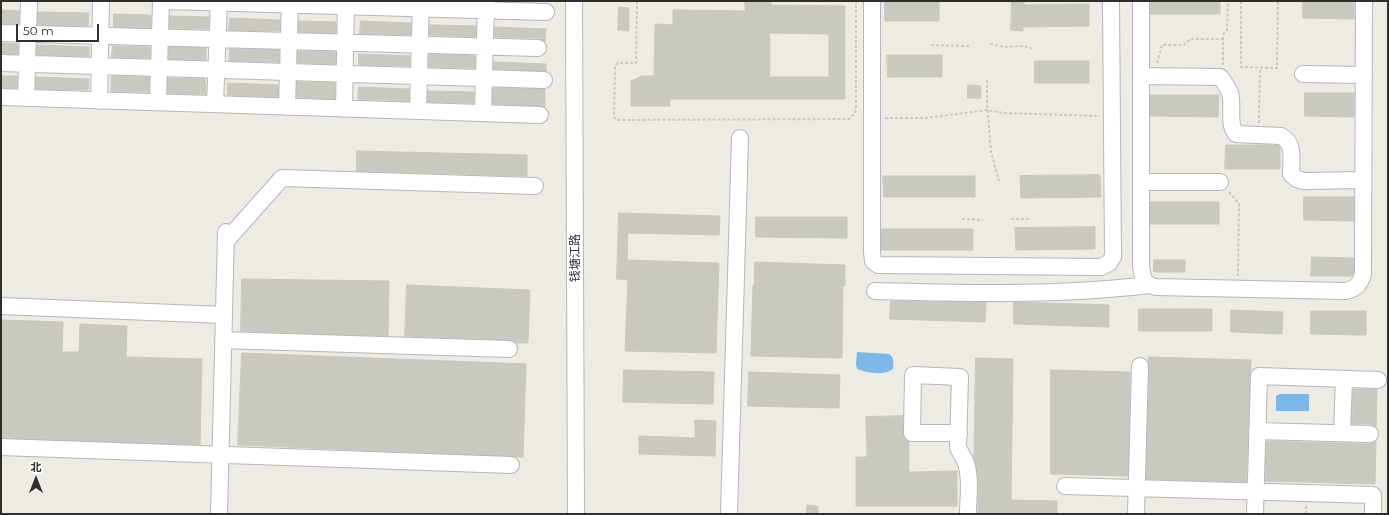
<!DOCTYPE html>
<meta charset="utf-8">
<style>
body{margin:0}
#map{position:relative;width:1389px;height:515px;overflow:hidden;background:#eeebe2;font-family:Montserrat,"Noto Sans SC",sans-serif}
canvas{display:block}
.frame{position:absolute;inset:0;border:2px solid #2e2e2e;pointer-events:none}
.north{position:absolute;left:16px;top:459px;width:40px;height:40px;-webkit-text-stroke:3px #fff;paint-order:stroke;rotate:0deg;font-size:11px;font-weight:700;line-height:16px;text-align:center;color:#2e2e2e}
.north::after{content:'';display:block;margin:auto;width:14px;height:18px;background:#2e2e2e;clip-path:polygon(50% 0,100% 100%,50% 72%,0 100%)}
.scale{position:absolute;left:16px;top:24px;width:83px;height:18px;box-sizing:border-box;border:2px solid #2e2e2e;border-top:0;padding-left:5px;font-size:12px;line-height:14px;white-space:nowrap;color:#2e2e2e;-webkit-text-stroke:3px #fff;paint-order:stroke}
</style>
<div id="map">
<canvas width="1389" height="515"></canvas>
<div class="frame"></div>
<div class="north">北</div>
<div class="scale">50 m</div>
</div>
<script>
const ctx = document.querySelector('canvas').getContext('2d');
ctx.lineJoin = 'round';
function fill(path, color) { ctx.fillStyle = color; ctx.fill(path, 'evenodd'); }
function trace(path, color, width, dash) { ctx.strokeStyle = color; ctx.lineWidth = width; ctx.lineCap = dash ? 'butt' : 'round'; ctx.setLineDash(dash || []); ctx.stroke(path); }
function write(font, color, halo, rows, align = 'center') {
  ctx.font = font + ' Montserrat,"Noto Sans SC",sans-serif'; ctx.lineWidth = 3.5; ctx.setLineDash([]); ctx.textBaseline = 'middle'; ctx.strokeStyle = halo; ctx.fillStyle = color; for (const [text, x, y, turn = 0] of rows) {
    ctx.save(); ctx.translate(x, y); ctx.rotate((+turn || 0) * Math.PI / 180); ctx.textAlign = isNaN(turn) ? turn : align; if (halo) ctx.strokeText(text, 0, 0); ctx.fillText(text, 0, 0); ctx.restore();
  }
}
const water = new Path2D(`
 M857 352 889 354C895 358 893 363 893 369 883 376 867 373 857 369L856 364Z
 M1280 394H1309V411H1276V396Z`);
const building = new Path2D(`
 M745 1H771V5L845 6V99H670V106H631V81L642 76H654L655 24 673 25V10L745 11ZM770 33 829 34V77H770Z
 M885 1H939V21H885Z
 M1012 1H1024V5L1089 4V26L1023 27V31L1011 30Z
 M1150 1H1220V14H1150Z
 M1303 1H1354V19L1303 18Z
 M619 7 629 8V31L618 30Z
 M1 10 19 11V24H1Z
 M38 12 89 13 88 26 38 25Z
 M114 14 151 15V28L114 27Z
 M170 16 209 17 208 29 170 28Z
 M230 18 280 20V31L229 30Z
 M299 21 336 22V33L299 32Z
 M361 21 411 23V35L360 34Z
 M430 25 476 26V37L430 35Z
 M495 27 546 29 545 42 538 38 495 37Z
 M1 43 18 44V54H1Z
 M37 45 89 47V56L37 55Z
 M113 46 150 47V58L112 57Z
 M169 47 206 48V60L169 59Z
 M230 49 279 50V62L229 61Z
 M298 51 336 52 335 64 298 63Z
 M359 54 410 56V66L359 65Z
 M429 54 475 56V68L429 67Z
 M887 55H942V77H888Z
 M1035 61H1089V83H1035Z
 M494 62 546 64V71L494 69Z
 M1 76H17V88H1Z
 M112 76 149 77V92L111 91Z
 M36 77 89 79 88 90 36 89Z
 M168 78 205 79 206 94 168 93Z
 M297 82 335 83V99L297 97Z
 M228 83 278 85V97L228 95Z
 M968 85 981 86V98H968Z
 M359 87 409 89V101L358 99Z
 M493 88 545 89V107L540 106 493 104Z
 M428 91 474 92V103L428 102Z
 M1305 93H1354V117L1305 116Z
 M1150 95H1219L1218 117 1150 116Z
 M1226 145H1278L1280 147V169H1225Z
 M357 151 527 155V176L357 171Z
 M1100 175 1101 197 1021 198 1020 176Z
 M883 176H975V197H884Z
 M1304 197H1354V221L1304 220Z
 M1150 202H1219V224H1150Z
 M619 213 720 216 719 235 628 233 627 260 719 263 716 353 625 351 628 280 617 279Z
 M756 217H847V238L756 237Z
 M1095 227V249L1016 250 1015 228Z
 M882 229H973V250H882Z
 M1312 257 1354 258V272L1352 276H1311Z
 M1154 260H1185V272H1154Z
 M755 262 845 265V286L843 285 842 358 751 356 753 285H754Z
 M242 279 389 281 388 336 241 331Z
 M407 285 530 290 528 343H516L509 340 405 336Z
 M891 301 986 302 985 322 890 319Z
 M1014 302 1109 305V327L1014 324Z
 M1139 309H1212V331H1139Z
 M1231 310 1283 312 1282 334 1231 332Z
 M1311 311H1366V335L1311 334Z
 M1 320 63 322 62 352H79L80 324 127 326 126 357 202 359 200 445 1 438Z
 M242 353 526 364 523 457 238 445Z
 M1149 357 1251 360 1246 482 1146 479Z
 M976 358 1013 359 1011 500 1057 501V514H978V478L974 458Z
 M624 370 714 372 713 404 623 402Z
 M1051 370 1130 372 1128 476 1051 474Z
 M749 372 840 375 839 408 748 406Z
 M1353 389H1377L1376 427 1370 424H1352Z
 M903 416V433L904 438 909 442V472L957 471V506H856V457H867L866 417Z
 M695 420 716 421 715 456 639 454V436L695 438Z
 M1267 441 1370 444 1376 441 1375 484 1265 481Z
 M807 505 818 506V514H807Z`);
const path = new Path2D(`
 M637 1 636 63H618L615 66 614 117 617 120 849 119 855 113 856 106V1
 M1241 1V67L1277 68 1278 1
 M990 44 1005 47 1023 46 1034 49
 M931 45 969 46
 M1157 63 1162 45H1184L1190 39H1223
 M1223 65V35L1227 30 1228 1
 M987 80V101L991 152 999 181
 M885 118H926L987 110 1003 113 1100 116
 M1259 123 1260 68
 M1229 192 1239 204 1238 276
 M962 219 983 220
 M1011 219H1031
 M1306 514V506`);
const minor = new Path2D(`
 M166 1 546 12
 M574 1 576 514
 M872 1V252L873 261 878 265 1101 267 1109 263 1113 257 1111 1
 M1141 1V266C1143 279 1143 284 1156 287L1346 291C1357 288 1360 284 1363 274L1364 1
 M1 33 538 48
 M1 63 544 80
 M1303 74 1364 75
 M1141 76 1220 77C1224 82 1228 87 1230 93 1234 106 1227 123 1236 134L1281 136C1295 143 1291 159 1291 174L1297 179 1304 181 1363 180
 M1 97 540 115
 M26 98 29 1
 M99 101 101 1
 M158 102 161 1
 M215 104 219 1
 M287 107 290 1
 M344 109 346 1
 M418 111 421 1
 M483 113 486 1
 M1141 182H1220
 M226 241 282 178 535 186
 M875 291C966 293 1058 296 1149 285
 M1 306 224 315
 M223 340 509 349
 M1257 431 1370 434
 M959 433H912L913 375 960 377 958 447C960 454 966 459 967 467 971 481 968 499 968 514
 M1342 433 1344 379
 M1 447 511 465
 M1065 486 1373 495V514
 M219 514 226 232
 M729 514 740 138
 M1136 514 1140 366
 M1255 514 1259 376 1378 380`);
const streetNames = [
 ["钱塘江路",575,258,-90]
];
fill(water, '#7bb7ea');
fill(building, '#cac9c0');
trace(building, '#cac8bb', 1);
trace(minor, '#b5b5c0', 18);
trace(path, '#c9c9c9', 2, [3, 2]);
trace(minor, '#fff', 16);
write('12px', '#2e2e2e', '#fff', streetNames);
</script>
